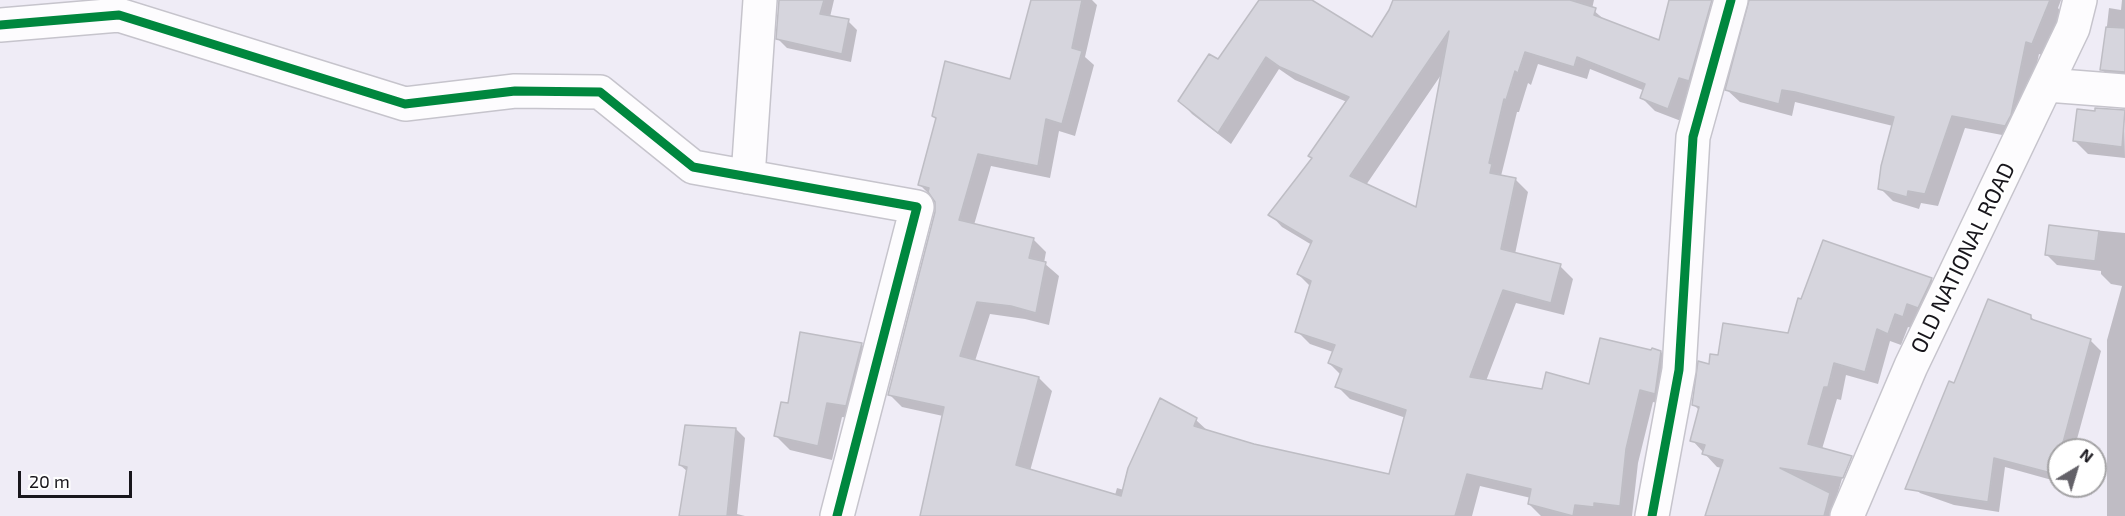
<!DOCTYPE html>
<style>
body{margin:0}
#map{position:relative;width:2125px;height:516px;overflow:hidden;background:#efecf6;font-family:"Exo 2",sans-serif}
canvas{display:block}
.north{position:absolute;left:2047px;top:438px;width:60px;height:60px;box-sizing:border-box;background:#fff;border:2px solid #a3a2a4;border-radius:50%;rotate:38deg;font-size:16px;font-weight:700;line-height:24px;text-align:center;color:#18161c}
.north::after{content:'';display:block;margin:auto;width:21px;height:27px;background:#636168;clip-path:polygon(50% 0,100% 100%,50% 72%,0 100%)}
.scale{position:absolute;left:18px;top:471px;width:114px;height:27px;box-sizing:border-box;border:3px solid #18161c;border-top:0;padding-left:8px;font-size:18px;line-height:21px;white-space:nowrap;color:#18161c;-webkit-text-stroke:4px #fff;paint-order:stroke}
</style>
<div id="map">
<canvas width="2125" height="516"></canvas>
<div class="north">N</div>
<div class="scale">20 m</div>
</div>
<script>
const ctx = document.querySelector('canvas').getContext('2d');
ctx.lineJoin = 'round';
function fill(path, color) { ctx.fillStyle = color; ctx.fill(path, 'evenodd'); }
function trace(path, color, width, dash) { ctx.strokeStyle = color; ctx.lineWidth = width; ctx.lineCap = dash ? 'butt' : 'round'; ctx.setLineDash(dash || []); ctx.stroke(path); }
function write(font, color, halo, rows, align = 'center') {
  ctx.font = font + ' "Exo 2",sans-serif'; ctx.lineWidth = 5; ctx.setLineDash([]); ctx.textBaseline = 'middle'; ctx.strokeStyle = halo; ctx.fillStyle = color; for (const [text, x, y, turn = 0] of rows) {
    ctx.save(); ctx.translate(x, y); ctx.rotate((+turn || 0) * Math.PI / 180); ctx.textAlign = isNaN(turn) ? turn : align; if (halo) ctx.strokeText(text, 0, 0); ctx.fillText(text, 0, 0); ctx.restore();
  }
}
const shadow = new Path2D(`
 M781 0H834L830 17 848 21 857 30 851 62 787 48 778 39Z
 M1032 0H1092L1097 5 1085 57 1094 65 1075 136 1059 131 1050 178 991 166 974 225 1033 239 1046 252 1044 263 1059 276 1049 325 1025 319 990 314 975 361 1039 378 1052 391 1030 471 1115 495 1117 488 1124 490 1196 420 1209 432 1254 446 1390 476 1406 418 1350 399 1337 386 1341 375 1329 363 1333 352 1310 344 1297 331 1311 287 1298 274 1312 245 1282 227 1270 214 1313 159 1347 102 1295 80 1279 69 1231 144 1192 114 1180 101 1218 61 1261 0H1307L1372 39 1390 10 1394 0H1594L1592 9 1607 22 1660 42 1671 0H1682L1709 7 1722 20 1681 121 1655 111 1642 98 1645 91 1590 69 1587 79 1538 64 1531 85 1528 83 1519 112H1517L1501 176 1515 179 1528 192 1515 254 1560 266 1573 279 1564 315 1516 303 1486 381 1543 391 1590 385 1661 352 1674 365 1668 406 1653 402 1638 463 1632 516H1541L1529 504 1531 498 1480 486 1472 516H921L943 416 902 407 889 394 937 212V202L919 184 937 120 933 116 1011 81ZM1443 72 1417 209 1366 185Z
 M1751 0H2061L2058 8 2062 13 2045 56 2039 54 2023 128 2018 138 1965 128 1938 206 1921 203 1919 209 1893 201 1880 188 1893 126 1795 102 1792 116 1740 102 1727 90Z
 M2122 0H2125V84L2115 83 2102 70 2109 8 2121 10Z
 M2124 111 2125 158 2088 154 2075 141 2096 112Z
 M2050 226 2125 233V516H2107V340L2122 286 2111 284 2101 274V271L2057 265 2047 255Z
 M1931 279 1944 292 1916 329 1908 327 1901 345 1890 341 1878 384 1846 375 1841 400 1837 399 1822 449 1846 465 1831 516H1707L1722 468 1717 467 1692 440 1699 410 1693 404 1710 366 1720 356 1789 335Z
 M2030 316 2036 322 2090 340 2101 351 2074 450H2059V482L2005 467 1999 512 1954 505 1920 493 1909 482 1955 385Z
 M801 334 862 345 876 359 861 420 842 417 832 460 790 450 775 435 789 405Z
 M736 429 745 438 737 514 745 516H681L688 472 680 465Z`);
const building = new Path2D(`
 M779 0H824L820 14 849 19 842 54 776 39Z
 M1031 0H1082L1072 48 1082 51 1062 124 1046 119 1038 166 978 154 959 220 1034 238 1029 258 1046 262 1036 313 1011 306 977 302 960 356 1039 377 1016 465 1121 496 1128 468 1160 398 1197 418 1194 426 1254 444 1389 474 1406 410 1335 387 1342 369 1328 363 1335 345 1295 332 1311 281 1297 274 1312 241 1268 215 1312 158 1308 156 1349 97 1280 67 1266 57 1218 133 1178 101 1209 54 1218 59 1259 0H1312L1372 37 1389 10 1393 0H1570L1596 8 1594 15 1659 40 1669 0H1712L1689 81 1679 78 1668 109 1640 98 1645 84 1577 57 1574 67 1525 52 1518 73 1515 71 1506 100 1504 99 1489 163 1492 164 1490 173 1516 178 1501 249 1561 264 1551 303 1503 290 1470 377 1542 389 1546 372 1589 384 1600 338 1651 350 1652 348 1661 351 1655 394 1640 390 1626 449 1620 506 1594 503V507L1575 505 1573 516 1528 504 1531 489 1467 474 1455 516H920L944 407 888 395 935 212V202L928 192 929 188 918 185 936 118 932 116 945 61 1010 79ZM1449 31 1416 207 1350 176Z
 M1749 0H2050L2032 44 2026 42 2011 115 2005 126 1952 116 1925 194 1908 191 1907 197 1878 189 1881 166 1894 117 1795 92 1782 90 1779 104 1725 90Z
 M2106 27 2125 28V72L2100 70Z
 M2095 108 2125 110 2122 147 2073 141 2077 109 2095 111Z
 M2049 225 2099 231 2095 261 2045 255Z
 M1823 240 1932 278 1929 285 1918 308 1907 304 1903 317 1895 314 1888 334 1877 329 1865 372 1834 363 1828 387H1824L1808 444 1852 456 1843 478 1780 468 1830 493 1824 516H1705L1723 460 1702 454 1705 445 1690 441 1699 407 1692 405 1698 361 1709 364 1710 354 1718 355 1723 323 1788 333 1798 298 1801 299Z
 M1988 299 2031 315V319L2091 339 2061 450H2059L2055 474 1994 458 1988 502 1905 489 1949 381 1954 383Z
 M800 332 862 343 846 406 827 403 818 446 774 436 781 402 788 403Z
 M685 425 736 428 727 516H679L687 467 679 465Z`);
const minor = new Path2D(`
 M0 25 119 15 405 104 515 91 600 92 693 167 917 207 837 516
 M2047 85 2125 91
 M748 177 760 0
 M1652 516 1679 370 1693 137 1731 0`);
const major = new Path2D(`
 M1847 516 1911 366 2073 28 2080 0`);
const cycleway = new Path2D(`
 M0 25 119 15 405 104 515 91 600 92 693 167 917 207 837 516
 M1652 516 1679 370 1693 137 1731 0`);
const streetNames = [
 ["OLD NATIONAL ROAD",1963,258,-64]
];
fill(shadow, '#0003');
fill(building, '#d6d5dd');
trace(building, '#bebdc4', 1.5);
trace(minor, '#c6c4cc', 36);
trace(major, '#c6c4cc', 36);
trace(minor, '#fdfcfe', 33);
trace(major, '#fdfcfe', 33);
trace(cycleway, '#00873e', 9);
write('22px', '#18161c', '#fff', streetNames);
</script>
